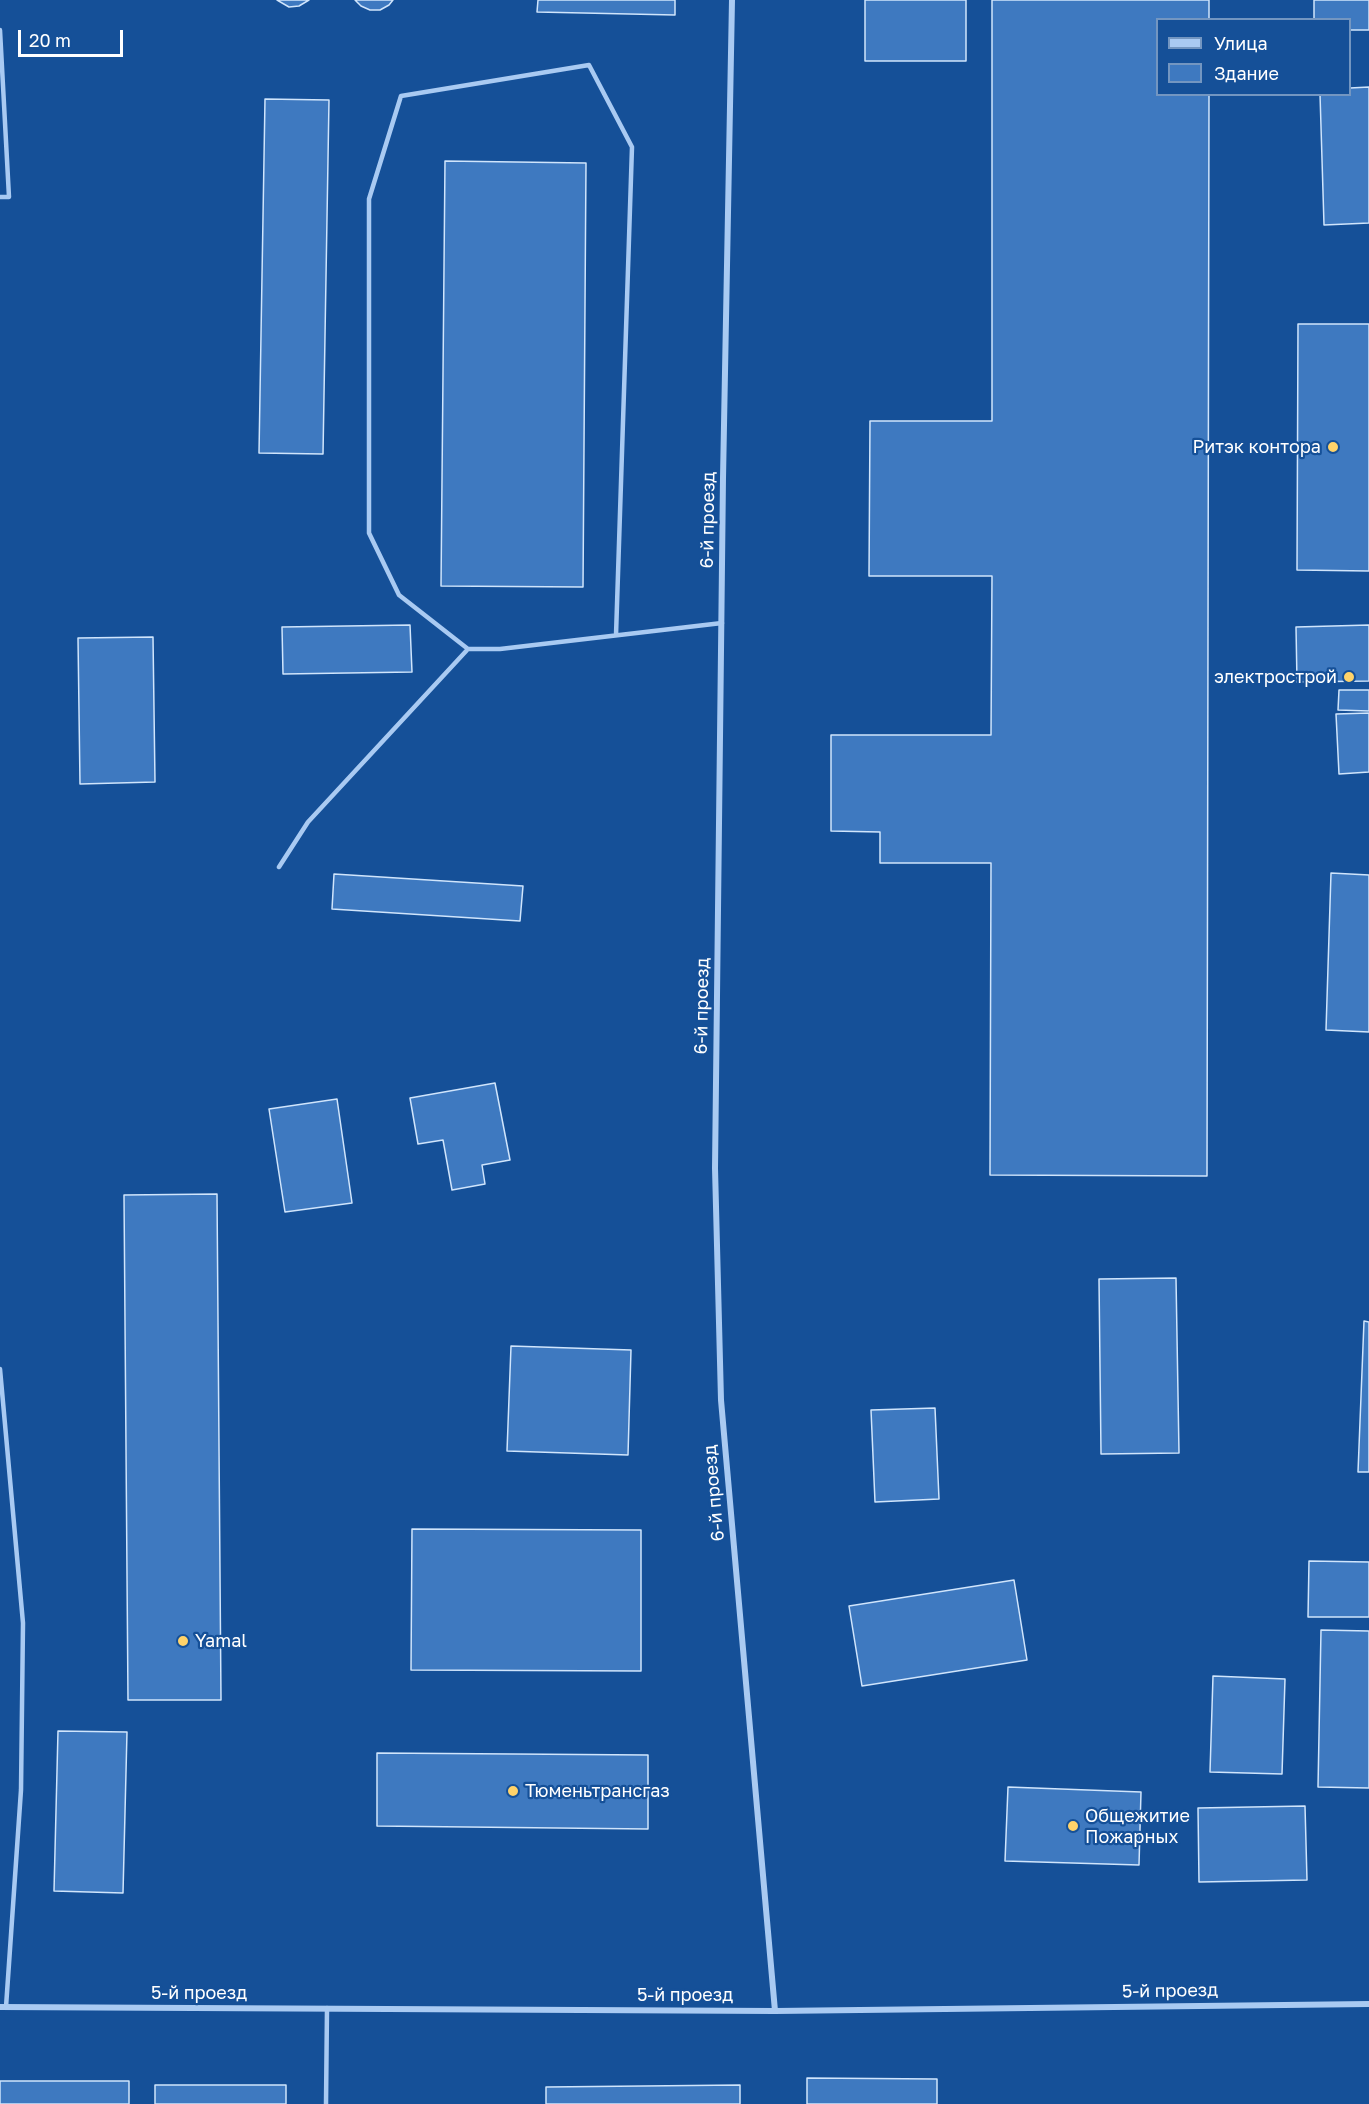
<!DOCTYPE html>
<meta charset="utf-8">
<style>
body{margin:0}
#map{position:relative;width:1369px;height:2104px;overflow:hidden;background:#155098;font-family:"Golos Text",sans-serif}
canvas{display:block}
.legend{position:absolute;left:1156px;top:18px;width:195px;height:78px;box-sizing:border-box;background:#155098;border:2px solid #7396c1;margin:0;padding:8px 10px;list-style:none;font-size:18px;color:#fff}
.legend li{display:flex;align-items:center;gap:12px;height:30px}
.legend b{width:30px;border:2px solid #7396c1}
.scale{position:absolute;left:18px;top:30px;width:105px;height:27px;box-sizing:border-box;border:3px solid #fff;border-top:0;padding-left:8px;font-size:18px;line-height:21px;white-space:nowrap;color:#fff;-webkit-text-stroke:4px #155098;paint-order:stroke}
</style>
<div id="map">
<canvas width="1369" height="2104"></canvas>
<ul class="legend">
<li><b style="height:8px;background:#a9caf2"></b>Улица</li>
<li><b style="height:16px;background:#3e79c0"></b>Здание</li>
</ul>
<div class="scale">20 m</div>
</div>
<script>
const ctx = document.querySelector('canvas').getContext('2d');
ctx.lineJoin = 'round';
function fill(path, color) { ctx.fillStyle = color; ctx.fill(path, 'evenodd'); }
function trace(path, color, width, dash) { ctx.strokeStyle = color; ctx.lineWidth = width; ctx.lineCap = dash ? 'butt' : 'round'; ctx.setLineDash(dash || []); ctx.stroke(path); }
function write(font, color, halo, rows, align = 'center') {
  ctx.font = font + ' "Golos Text",sans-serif'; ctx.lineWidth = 4.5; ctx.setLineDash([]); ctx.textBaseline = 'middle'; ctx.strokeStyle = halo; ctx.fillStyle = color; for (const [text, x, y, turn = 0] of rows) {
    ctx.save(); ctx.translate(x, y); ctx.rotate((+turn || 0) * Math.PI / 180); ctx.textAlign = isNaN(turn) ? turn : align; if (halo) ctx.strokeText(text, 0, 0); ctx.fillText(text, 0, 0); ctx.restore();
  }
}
const building = new Path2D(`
 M277 0H309L299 6 289 7Z
 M355 0H393L389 5 380 10H370L361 6Z
 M538 0H675V15L537 12Z
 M865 0H966V61H865Z
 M992 0H1209V20H1158V94H1209L1207 1176 990 1175 991 863H880V832L831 831V735H991L992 576H869L870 421H992Z
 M1314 0H1369V30H1350V20H1314Z
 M1369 87V223L1324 225 1320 94H1350V88Z
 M265 99 329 100 323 454 259 453Z
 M445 161 586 163 583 587 441 586Z
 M1298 324H1369V571L1297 570Z
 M410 625 412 672 283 674 282 627Z
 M1369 625V681L1297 682 1296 627Z
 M153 637 155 782 80 784 78 638Z
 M1339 690H1369V711L1338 710Z
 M1369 713V772L1339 774 1336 714Z
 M1331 873 1369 875V1032L1326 1030Z
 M334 874 523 886 520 921 332 909Z
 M495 1083 510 1160 482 1165 485 1184 452 1190 443 1140 418 1144 410 1098Z
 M337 1099 352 1203 285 1212 269 1109Z
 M217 1194 221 1700H128L124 1195Z
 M1176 1278 1179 1453 1101 1454 1099 1279Z
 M1364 1321 1369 1322V1472H1358Z
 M511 1346 631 1350 628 1455 507 1451Z
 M935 1408 939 1499 875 1502 871 1410Z
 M412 1529 641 1530V1671L411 1670Z
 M1309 1561 1369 1562V1617H1308Z
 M1014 1580 1027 1660 862 1686 849 1606Z
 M1321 1630 1369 1631V1788L1318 1787Z
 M1213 1676 1285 1679 1282 1774 1210 1772Z
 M58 1731 127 1732 123 1893 54 1891Z
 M377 1753 648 1755V1829L377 1826Z
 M1008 1787 1141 1792 1139 1865 1005 1861Z
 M1305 1806 1307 1880 1199 1882 1198 1808Z
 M807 2078 937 2079V2104H807Z
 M0 2081H129V2104H0Z
 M155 2085H286V2104H155Z
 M740 2085V2104H546V2087Z`);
const lane = new Path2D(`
 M0 30 9 197H0
 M468 649 399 595 369 533V199L401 96 589 65 632 147 616 635
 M279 867 308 822 468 649H500L722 623
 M0 1369 23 1623 21 1790 6 2007
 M326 2104 327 2008`);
const street = new Path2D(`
 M732 0 723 478 715 1168 721 1400 775 2011
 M0 2007 775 2011 1369 2004`);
const markers = [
 [1333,447,6,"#ffd36a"],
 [1349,677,6,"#ffd36a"],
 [183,1641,6,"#ffd36a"],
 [513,1791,6,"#ffd36a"],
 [1073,1826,6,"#ffd36a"]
];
const poiNames = [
 ["Ритэк контора",1321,447,"right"],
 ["электрострой",1337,677,"right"],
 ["Yamal",195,1641],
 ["Тюменьтрансгаз",525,1791],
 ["Общежитие",1085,1816],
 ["Пожарных",1085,1837]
];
const streetNames = [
 ["6-й проезд",708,520,-89],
 ["6-й проезд",702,1006,-89],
 ["6-й проезд",714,1493,-95],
 ["5-й проезд",1170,1991,-1],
 ["5-й проезд",199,1993],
 ["5-й проезд",685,1995]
];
fill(building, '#3e79c0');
trace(building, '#d0e5fc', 1.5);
trace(lane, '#a9caf2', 4.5);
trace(street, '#a9caf2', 6);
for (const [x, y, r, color] of markers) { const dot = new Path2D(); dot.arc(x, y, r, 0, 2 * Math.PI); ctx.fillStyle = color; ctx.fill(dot); trace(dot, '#155098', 2); }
write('18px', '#fff', '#155098', poiNames, 'left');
write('18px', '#fff', '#155098', streetNames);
</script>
